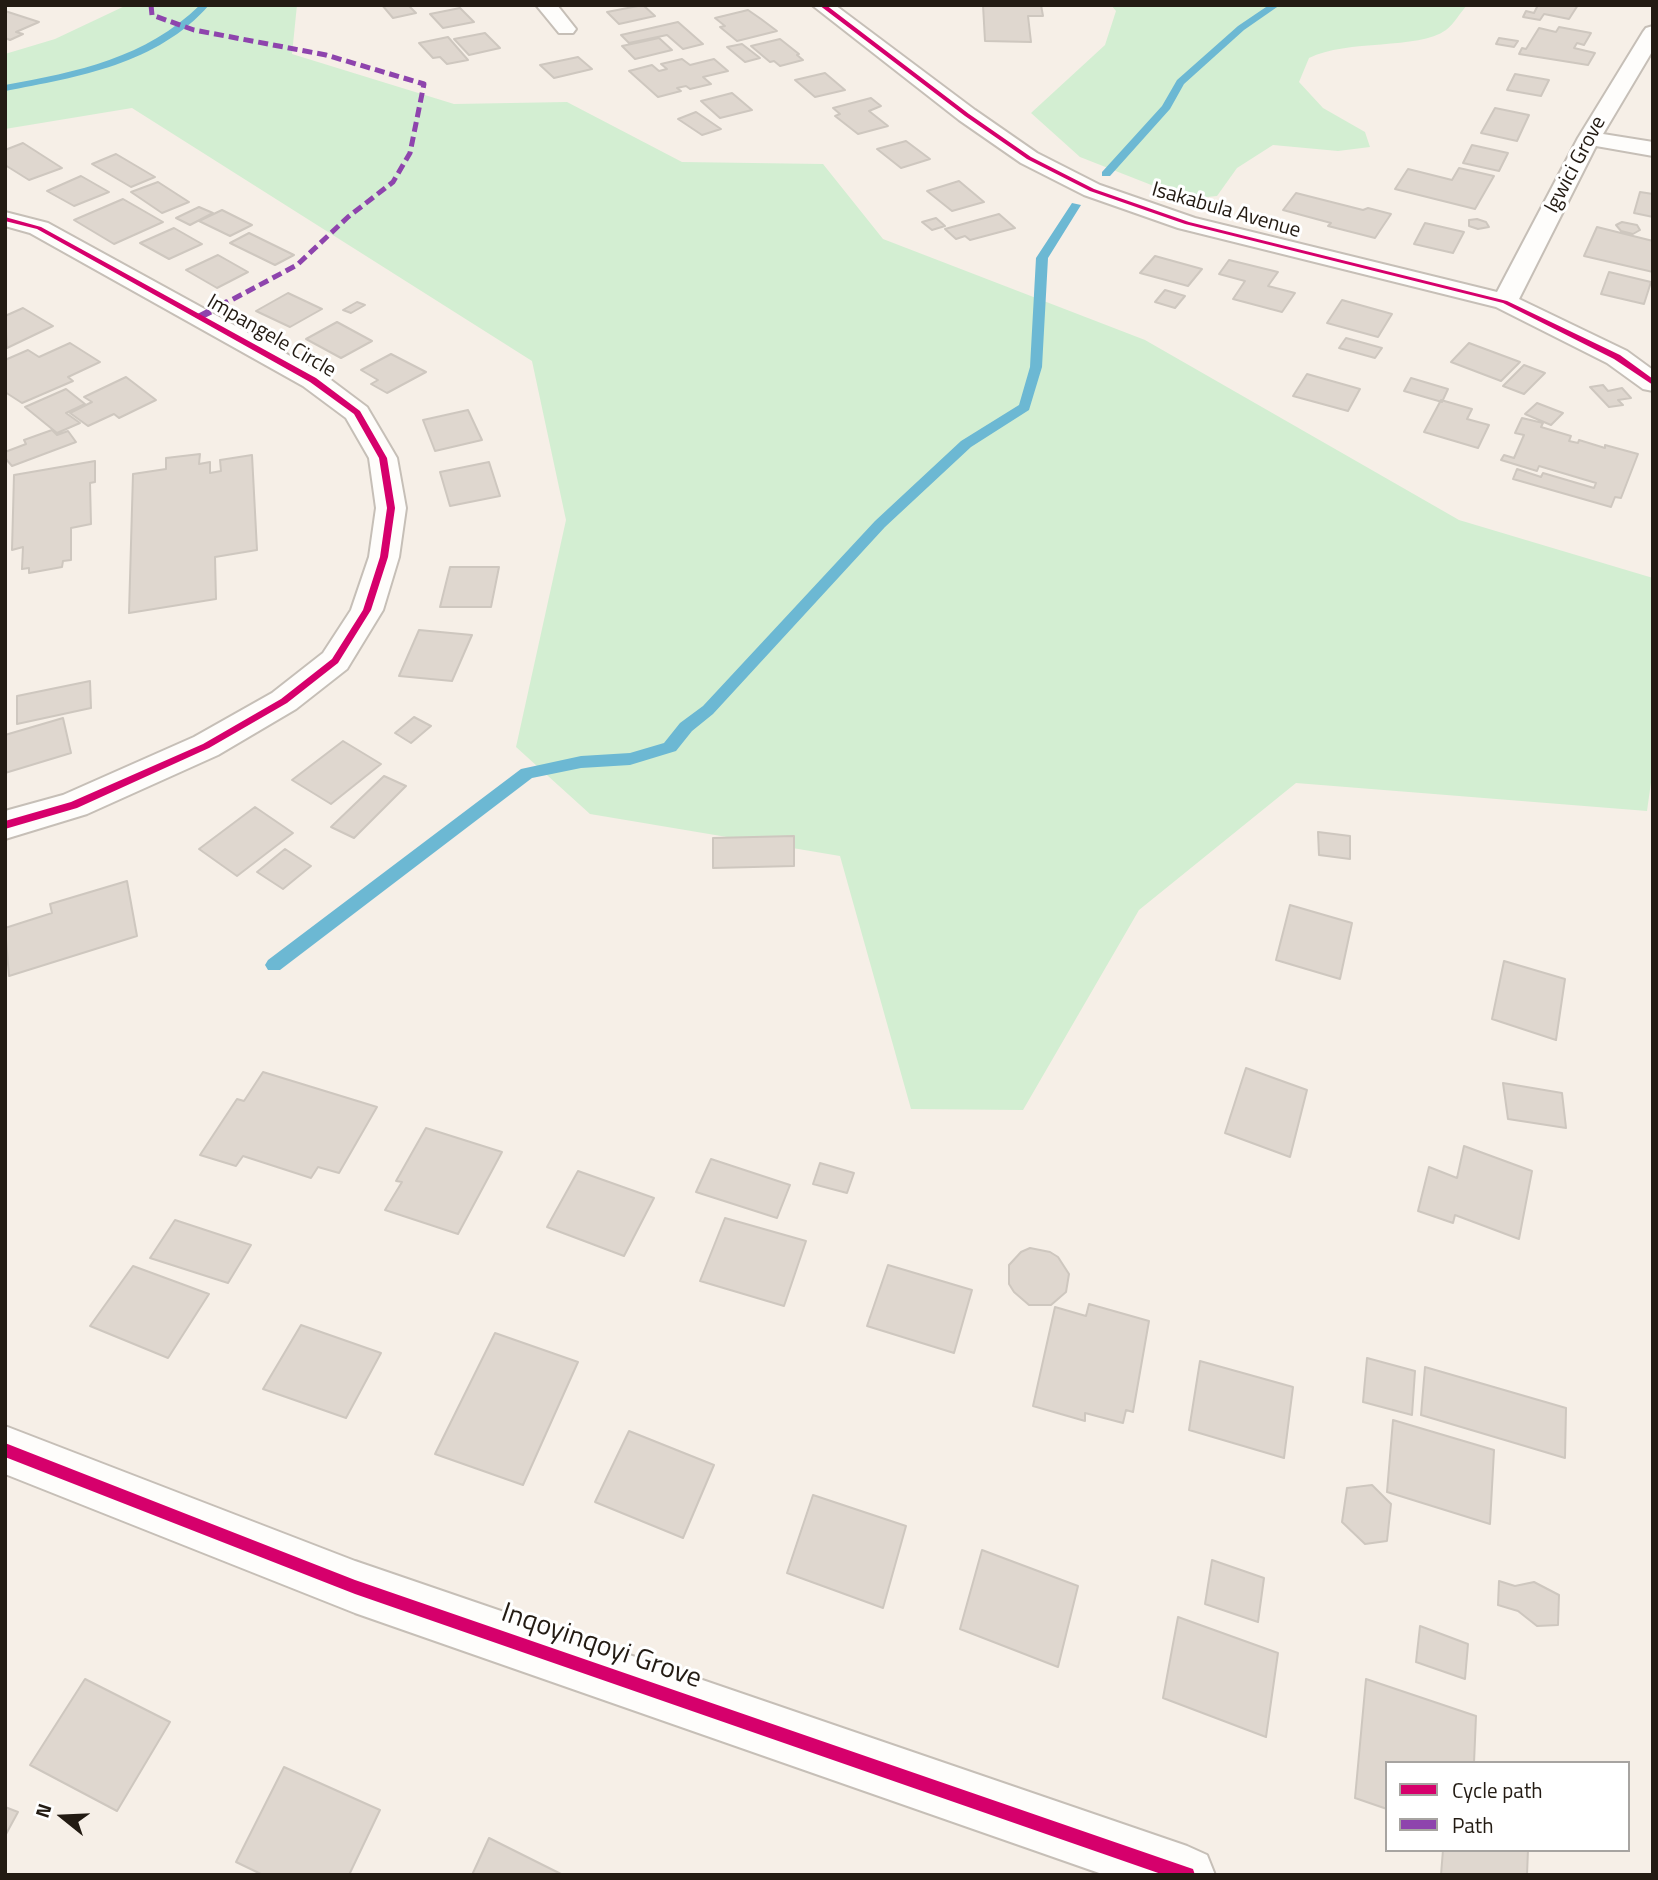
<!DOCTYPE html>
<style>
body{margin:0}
#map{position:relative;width:1658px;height:1880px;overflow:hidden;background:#f6efe7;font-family:"Titillium Web",sans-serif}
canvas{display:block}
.frame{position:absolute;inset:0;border:7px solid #231b13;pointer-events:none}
.legend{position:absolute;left:1385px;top:1761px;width:245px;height:91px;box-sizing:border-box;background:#fff;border:2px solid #a7a4a1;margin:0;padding:9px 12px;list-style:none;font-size:21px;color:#231b13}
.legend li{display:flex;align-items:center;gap:14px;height:35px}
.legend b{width:35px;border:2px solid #a7a4a1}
.north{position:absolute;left:28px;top:1782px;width:70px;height:70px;-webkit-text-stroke:5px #fff;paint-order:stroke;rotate:288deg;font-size:19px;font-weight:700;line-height:28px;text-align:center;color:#231b13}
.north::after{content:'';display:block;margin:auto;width:24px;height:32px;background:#231b13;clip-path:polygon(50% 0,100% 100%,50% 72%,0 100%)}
</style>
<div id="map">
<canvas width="1658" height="1880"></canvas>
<div class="frame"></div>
<ul class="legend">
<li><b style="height:9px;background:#d6006c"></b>Cycle path</li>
<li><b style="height:9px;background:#8e44ad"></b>Path</li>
</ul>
<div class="north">N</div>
</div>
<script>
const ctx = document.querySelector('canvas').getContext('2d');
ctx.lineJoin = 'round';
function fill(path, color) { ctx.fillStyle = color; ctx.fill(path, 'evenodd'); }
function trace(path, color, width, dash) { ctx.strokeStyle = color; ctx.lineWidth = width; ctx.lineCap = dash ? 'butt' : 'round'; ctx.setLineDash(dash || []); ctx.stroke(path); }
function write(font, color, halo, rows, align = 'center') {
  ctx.font = font + ' "Titillium Web",sans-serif'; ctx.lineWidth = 6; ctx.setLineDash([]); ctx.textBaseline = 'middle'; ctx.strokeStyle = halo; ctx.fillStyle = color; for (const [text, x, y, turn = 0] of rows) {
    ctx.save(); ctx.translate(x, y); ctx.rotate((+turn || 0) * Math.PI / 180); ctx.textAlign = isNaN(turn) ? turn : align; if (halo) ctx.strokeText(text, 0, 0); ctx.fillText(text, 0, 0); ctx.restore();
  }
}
const green = new Path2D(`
 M127 5H297L292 54 454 104 567 102 682 162 823 164 883 239 1145 340 1459 520 1653 578V768L1647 811 1296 783 1139 910 1023 1110 911 1109 840 856 590 814 516 747 566 520 532 361 132 108 5 129V54L55 39Z
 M1111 5H1467C1460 13 1454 24 1446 30 1418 50 1347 39 1309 58L1299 82 1323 108 1365 132 1370 147 1338 151 1273 145 1237 168 1217 196 1187 199 1080 157 1031 113 1105 45 1116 11Z`);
const stream = new Path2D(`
 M200 5H209C158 64 78 77 5 91V85C77 72 146 58 200 5Z
 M1269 5H1280L1244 30 1184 84 1170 109 1110 176H1102V172L1162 106 1177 80 1238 26Z
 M1072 203 1081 205 1048 258 1042 367 1029 410 971 447 885 527 713 714 692 731 676 751 630 765 581 768 532 778 280 970H268L265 965 268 960 521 769 581 756 630 753 664 743 680 723 703 706 875 521 961 441 1019 405 1030 367 1036 258Z`);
const building = new Path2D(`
 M382 5H408L416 13 393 18Z
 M643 5 655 16 619 24 607 12Z
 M983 5H1041L1043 16H1028L1031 42 985 41Z
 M1538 5H1578L1569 19 1544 14 1540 20 1523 17 1526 11 1534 13Z
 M460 8 474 22 443 28 430 14Z
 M748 10 761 19 777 31 737 41 720 27 725 26 715 18Z
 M5 11 39 22 16 32 23 34 10 40 5 38Z
 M678 22 703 44 683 49 667 35 629 43 621 35Z
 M1559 27 1591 33 1584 45 1577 43 1574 48 1595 53 1588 65 1519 54 1522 48 1526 49 1539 28 1556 32Z
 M485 33 500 48 469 55 454 39Z
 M448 37 468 60 447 64 440 57 433 58 419 43Z
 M659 38 672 50 635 59 622 46Z
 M1499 38 1518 41 1514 47 1496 44Z
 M780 39 799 54 797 55 803 60 780 66 774 61 770 62 751 46Z
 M742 44 760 58 745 62 727 47Z
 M578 57 592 69 554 78 540 65Z
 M682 59 690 65 714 59 728 71 703 77 711 84 690 89 686 86 677 88 681 91 658 97 629 71 652 65 659 71 667 69 661 64Z
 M825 73 845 90 815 97 795 80Z
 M1515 74 1549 80 1541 96 1507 90Z
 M732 93 752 110 720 118 701 101Z
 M871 98 881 106 869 111 888 126 858 134 835 116 840 114 833 108Z
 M1495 108 1529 115 1517 141 1481 133Z
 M696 112 721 129 702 135 678 119Z
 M906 141 930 159 901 168 877 149Z
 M23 143 62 168 29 180 5 165V150Z
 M1472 145 1508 153 1499 171 1463 163Z
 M116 154 155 177 131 187 92 164Z
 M1459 168 1494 176 1475 209 1395 189 1408 169 1452 180Z
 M81 176 109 192 74 206 47 191Z
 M959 181 984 202 952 211 927 191Z
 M158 182 189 202 162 213 131 192Z
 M1640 192 1653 194V217L1634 213Z
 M1296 193 1363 210 1368 208 1391 214 1375 238 1328 226 1331 223 1283 210Z
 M123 199 163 222 114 244 74 220Z
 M199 207 213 213 190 225 176 218Z
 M222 210 252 225 230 236 199 221Z
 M999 214 1015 228 970 240 965 236 956 239 945 229Z
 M936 218 945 226 932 230 922 222Z
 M1477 219 1486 222 1489 227 1478 229 1469 226V220Z
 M1622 222 1637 225 1640 230 1633 234 1621 231 1616 225Z
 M1425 223 1464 232 1453 253 1414 244Z
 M1597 227 1653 241V272L1584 256Z
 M174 228 202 244 169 259 140 243Z
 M249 233 294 255 275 265 230 243Z
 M218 255 248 272 217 288 186 270Z
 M1155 256 1202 269 1188 286 1140 273Z
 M1229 260 1278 272 1268 286 1295 293 1282 312 1233 299 1245 281 1219 274Z
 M1609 272 1651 282 1644 304 1601 294Z
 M1165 290 1185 296 1175 308 1155 302Z
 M288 293 322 309 290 327 256 311Z
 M1342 300 1392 314 1378 337 1327 323Z
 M357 302 365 305 351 313 343 310Z
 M23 308 53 326 7 348 5 316Z
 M337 322 372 341 341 358 306 339Z
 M1346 338 1382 348 1375 358 1339 348Z
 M70 343 100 362 68 377 73 381 22 403 5 392V360L28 350 39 357Z
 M1469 343 1520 362 1501 381 1451 362Z
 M391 354 426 372 387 393 371 384 378 380 361 370Z
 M1524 365 1545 373 1524 394 1503 386Z
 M1307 374 1360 389 1348 411 1293 396Z
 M126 377 156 400 119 418 114 414 88 426 70 413 92 402 84 397Z
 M1411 378 1448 389 1442 402 1404 391Z
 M1603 385 1608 391 1622 388 1631 398 1618 400 1623 405 1609 407 1590 387Z
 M66 389 85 404 66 413 80 423 57 433 25 407Z
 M1441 400 1472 409 1467 419 1489 425 1478 448 1424 432Z
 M1537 403 1563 413 1551 425 1525 414Z
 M468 410 482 440 435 451 423 420Z
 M1522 418 1543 423 1541 427 1571 436 1569 441 1578 443 1579 440 1605 448V445L1638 454 1621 498 1615 497 1611 507 1513 479 1517 469 1541 477 1543 473 1594 488 1596 483 1539 466 1537 471 1501 460 1504 455 1514 458 1524 435 1515 433Z
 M52 430 57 435 68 431 76 442 12 466 5 458V452L26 444 24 440Z
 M200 454 199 464 210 462V473L221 471 220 460 252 455 257 550 215 557 216 599 129 613 133 474 166 469V458Z
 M95 461V482L90 483 91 524 71 528V560L63 561 62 567 29 573V568L22 569 23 547 12 550 14 475Z
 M489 462 500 496 450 506 440 472Z
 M450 567H499L491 607H440Z
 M419 630 472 635 452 681 399 676Z
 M90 681 91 708 17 724V696Z
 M414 717 431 726 411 743 395 733Z
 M63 718 71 753 5 773V735Z
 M343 741 381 764 331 804 292 780Z
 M384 776 406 786 354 838 331 827Z
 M255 807 293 833 237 876 199 849Z
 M1318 832 1350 836V859L1319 855Z
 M794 836V866L713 868V838Z
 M285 849 311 866 283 889 257 872Z
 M127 881 137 936 9 976 5 928 52 913 50 904Z
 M1290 905 1352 923 1340 979 1276 960Z
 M1504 961 1565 979 1556 1040 1492 1019Z
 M1246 1068 1307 1090 1290 1157 1225 1133Z
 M263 1072 377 1107 339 1173 318 1167 311 1178 243 1156 236 1166 200 1155 237 1099 244 1101Z
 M1503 1083 1562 1093 1566 1128 1508 1119Z
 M426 1128 502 1152 458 1234 385 1210 402 1182 396 1181Z
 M1464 1146 1532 1171 1519 1239 1455 1215 1453 1223 1418 1211 1429 1167 1457 1178Z
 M711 1159 790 1185 777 1218 696 1192Z
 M820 1163 854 1173 847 1193 813 1184Z
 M578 1171 654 1198 624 1256 547 1227Z
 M725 1218 806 1241 784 1306 700 1281Z
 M175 1220 251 1245 228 1283 150 1258Z
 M1030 1248 1050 1252 1058 1257 1069 1274 1066 1292 1051 1305H1029L1014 1292 1009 1284V1265L1021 1252Z
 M888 1265 972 1290 954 1353 867 1326Z
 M133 1266 209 1294 168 1358 90 1326Z
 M1089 1304 1149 1321 1133 1412 1126 1410 1123 1423 1085 1413V1421L1033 1406 1055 1307 1086 1316Z
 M301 1325 381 1353 346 1418 263 1389Z
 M495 1333 578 1362 523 1485 435 1454Z
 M1367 1358 1415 1371 1412 1415 1363 1402Z
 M1200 1361 1293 1387 1284 1458 1189 1430Z
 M1425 1367 1566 1408 1565 1458 1421 1415Z
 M1393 1420 1494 1450 1490 1524 1387 1492Z
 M629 1431 714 1465 683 1538 595 1502Z
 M1372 1485 1391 1504 1387 1541 1365 1544 1342 1522 1347 1488Z
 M813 1495 906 1526 883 1608 787 1573Z
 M982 1550 1078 1586 1058 1667 960 1629Z
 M1212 1560 1264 1578 1258 1622 1205 1604Z
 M1499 1581 1515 1586 1534 1582 1559 1595 1558 1625 1537 1626 1518 1611 1498 1605Z
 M1178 1617 1278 1653 1266 1737 1163 1698Z
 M1420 1626 1468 1644 1465 1679 1416 1662Z
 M85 1679 170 1722 117 1811 30 1765Z
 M1366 1679 1476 1716 1474 1763H1387V1809L1355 1798Z
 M284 1767 380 1810 349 1875H263L236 1862Z
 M5 1807 18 1812 5 1836Z
 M489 1838 563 1875H472Z
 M1443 1850H1528L1527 1875H1441Z`);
const street = new Path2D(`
 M536 5H557L576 29 573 33H559Z
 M812 5H835L975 110 1037 153 1100 185 1195 218 1497 292 1578 138 1643 32 1646 28 1653 26V50L1603 134 1653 142V156L1596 146 1519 299 1627 351 1653 370V391L1643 389 1607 363 1496 307 1178 228 1084 195 1021 163 959 120Z
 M5 212 48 223 323 374 367 407 397 458 406 508 399 557 383 610 347 669 296 709 218 755 87 814 5 839V811L63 795 194 737 272 693 323 653 351 610 369 557 376 508 369 458 346 418 303 386 30 233 5 226Z
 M5 1426 355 1561 1187 1846 1207 1855 1215 1875H1105L355 1613 5 1474Z`);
const quietFar1 = new Path2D(`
 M151 5 152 15 194 30 326 55 424 84 410 153 393 182 348 217 297 265 224 304`);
const quiet = new Path2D(`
 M199 317 228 302`);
const cycleway = new Path2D(`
 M819 5H826L969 114 1031 157 1094 189 1189 222 1507 301 1620 355 1653 379V385L1614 359 1503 303 1185 224 1090 191 1027 159 965 116Z
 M5 217 41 227 316 378 360 411 387 458 395 508 388 557 371 610 338 663 287 703 209 748 77 808 5 829V821L71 802 203 744 281 699 332 659 363 610 380 557 387 508 379 458 354 414 310 382 37 229 5 221Z
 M5 1443 355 1580 1187 1867 1193 1869 1195 1875H1164L355 1594 5 1457Z`);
const farStreetnames = [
 ["Igwici Grove",1576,165,-62],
 ["Isakabula Avenue",1226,211,16],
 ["Impangele Circle",271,337,30]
];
const nearStreetnames = [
 ["Inqoyinqoyi Grove",601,1647,19]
];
fill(green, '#d3eed2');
fill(stream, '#6cb8d3');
fill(building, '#dfd7cf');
trace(building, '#cec7bf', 2);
trace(street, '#c6bfb7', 4);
fill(street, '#fefdfb');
trace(quietFar1, '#8e44ad', 5, [10, 5]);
trace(quiet, '#8e44ad', 7, [13, 7]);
fill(cycleway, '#d6006c');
write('21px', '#231b13', '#fff', farStreetnames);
write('28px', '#231b13', '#fff', nearStreetnames);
</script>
